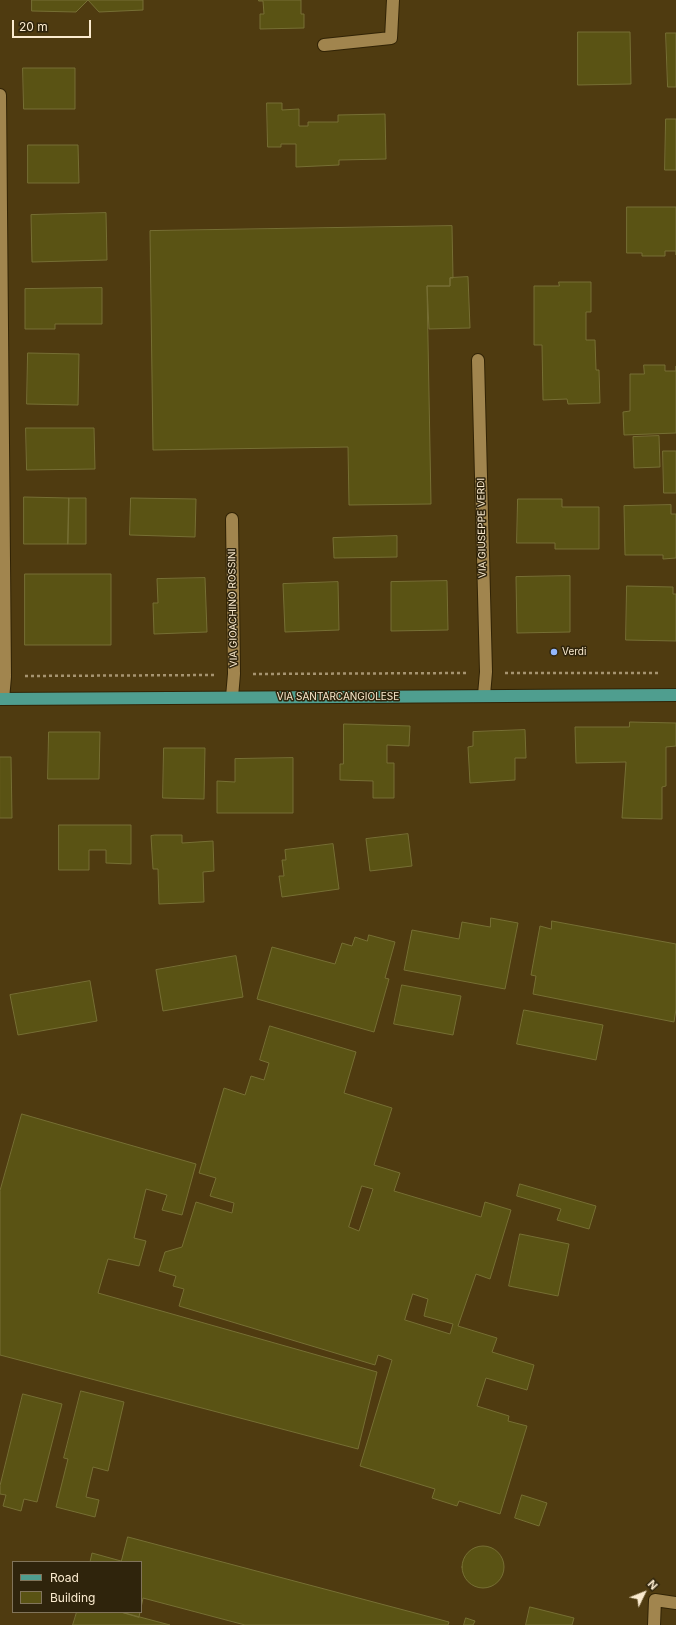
<!DOCTYPE html>
<style>
body{margin:0}
#map{position:relative;width:676px;height:1625px;overflow:hidden;background:#4f3b10;font-family:Inter,sans-serif}
canvas{display:block}
.legend{position:absolute;left:12px;top:1561px;width:130px;height:52px;box-sizing:border-box;background:#2f240c;border:1px solid #81745a;margin:0;padding:5px 7px;list-style:none;font-size:12px;color:#fbebcf}
.legend li{display:flex;align-items:center;gap:8px;height:20px}
.legend b{width:20px;border:1px solid #81745a}
.north{position:absolute;left:624px;top:1573px;width:40px;height:40px;-webkit-text-stroke:3px #2f240c;paint-order:stroke;rotate:47deg;font-size:11px;font-weight:700;line-height:16px;text-align:center;color:#fbebcf}
.north::after{content:'';display:block;margin:auto;width:14px;height:18px;background:#fbebcf;clip-path:polygon(50% 0,100% 100%,50% 72%,0 100%)}
.scale{position:absolute;left:12px;top:20px;width:79px;height:18px;box-sizing:border-box;border:2px solid #fbebcf;border-top:0;padding-left:5px;font-size:12px;line-height:14px;white-space:nowrap;color:#fbebcf;-webkit-text-stroke:3px #2f240c;paint-order:stroke}
</style>
<div id="map">
<canvas width="676" height="1625"></canvas>
<ul class="legend">
<li><b style="height:5px;background:#4f9e8f"></b>Road</li>
<li><b style="height:11px;background:#5a5314"></b>Building</li>
</ul>
<div class="north">N</div>
<div class="scale">20 m</div>
</div>
<script>
const ctx = document.querySelector('canvas').getContext('2d');
ctx.lineJoin = 'round';
function fill(path, color) { ctx.fillStyle = color; ctx.fill(path, 'evenodd'); }
function trace(path, color, width, dash) { ctx.strokeStyle = color; ctx.lineWidth = width; ctx.lineCap = dash ? 'butt' : 'round'; ctx.setLineDash(dash || []); ctx.stroke(path); }
function write(font, color, halo, rows, align = 'center') {
  ctx.font = font + ' Inter,sans-serif'; ctx.lineWidth = 3; ctx.setLineDash([]); ctx.textBaseline = 'middle'; ctx.strokeStyle = halo; ctx.fillStyle = color; for (const [text, x, y, turn = 0] of rows) {
    ctx.save(); ctx.translate(x, y); ctx.rotate((+turn || 0) * Math.PI / 180); ctx.textAlign = isNaN(turn) ? turn : align; if (halo) ctx.strokeText(text, 0, 0); ctx.fillText(text, 0, 0); ctx.restore();
  }
}
const building = new Path2D(`
 M32 0H143V10L99 12 88 0 76 12 32 11Z
 M259 0H301V14H304V28L260 29V14H264L263 1H259Z
 M578 32H630L631 84 578 85Z
 M666 33H676V87H668Z
 M23 68H75V109H24Z
 M267 103H282V110L299 109V126H308V122H338V115L385 114 386 159 339 160V165L296 167V144H281V147H268Z
 M666 119H676V170H665Z
 M28 145H78L79 183H28Z
 M627 207H676V255V251H665V256H642V253H627Z
 M106 213 107 260 32 262 31 215Z
 M452 226 453 278H450V286H427L431 504 349 505 348 447 153 450 150 231Z
 M468 277 470 328 429 329 427 286H450V278Z
 M559 282H591V312H586V340H595L596 370H599L600 403 568 404 567 399 543 400 542 345H534V286H559Z
 M102 288V324H55V329H25V289Z
 M28 353 79 354 78 405 27 404Z
 M644 365H665V371H676V366V433L624 435 623 412 630 411V374H644Z
 M26 428H94L95 469 27 470Z
 M659 436 660 467 634 468 633 437Z
 M663 451H676V493H664Z
 M24 497 69 498 68 544H24Z
 M69 498H86V544H68Z
 M131 498 196 499 195 537 130 535Z
 M518 499H562V507H599V549H555V543H517Z
 M671 505V514H676V558L663 559V555H625L624 506Z
 M397 536V557L334 558 333 538Z
 M25 574H111V645H25Z
 M570 576V632L517 633 516 577Z
 M205 578 207 632 154 634 153 603H158L157 579Z
 M447 581 448 630 391 631V582Z
 M338 582 339 630 285 632 283 584Z
 M627 586 673 587V594H676V641L626 640Z
 M630 722 676 723V746L666 747V786L662 787V819L622 818 626 762 576 763 575 727H629Z
 M344 724 410 726 409 746 387 745V763H394V798H373V781L340 780V764H343Z
 M525 730 526 758H515V780L470 783 468 747 473 746V732Z
 M49 732H100L99 779H48Z
 M164 748H205L204 799 163 798Z
 M0 757H11L12 818H0Z
 M293 758V813H217V781L235 782V759Z
 M59 825H131V864L106 863V850H89V870H59Z
 M408 834 412 866 370 871 366 839Z
 M155 835H182V843L213 841 214 871 203 872 204 902 159 904 158 869H153L151 836Z
 M333 844 339 889 282 897 279 876H284L282 860H286L285 850Z
 M491 918 518 923 505 989 404 970 412 930 459 939 462 922 490 927Z
 M552 921 676 944V1009L674 1022 533 994 536 976 531 975 540 926 551 929Z
 M369 935 395 942 385 978 389 979 374 1032 257 999 272 947 335 964 342 943 352 946 355 937 367 941Z
 M236 956 243 997 163 1011 156 970Z
 M90 981 97 1021 18 1035 10 995Z
 M402 985 461 996 453 1035 394 1024Z
 M524 1010 603 1025 596 1060 517 1044Z
 M270 1026 356 1052 344 1093 392 1108 374 1165 400 1173 394 1191 481 1217 485 1202 511 1210 490 1279 476 1274 458 1326 497 1338 492 1352 534 1365 527 1390 486 1378 477 1406 509 1416 508 1421 527 1426 500 1514 459 1501 457 1506 432 1498 435 1489 360 1466 392 1360 378 1355 375 1365 179 1306 184 1289 173 1286 176 1276 159 1271 165 1252 182 1247 196 1202 232 1213 234 1203 210 1196 216 1178 199 1173 224 1088 245 1095 251 1076 264 1080 269 1063 260 1060ZM362 1186 373 1189 359 1231 349 1227ZM413 1294 428 1299 424 1316 453 1324 450 1334 405 1320Z
 M22 1114 196 1164 182 1215 162 1210 167 1195 146 1189 134 1238 146 1241 139 1266 108 1259 98 1293 377 1372 358 1449 0 1355V1191Z
 M520 1184 596 1206 589 1229 557 1220 561 1209 517 1196Z
 M520 1234 569 1244 558 1296 509 1286Z
 M81 1391 124 1402 108 1471 93 1467 86 1497 99 1500 95 1517 56 1507 68 1459 64 1458Z
 M23 1394 62 1404 37 1502 24 1499 21 1511 3 1506 6 1495 0 1494V1486Z
 M522 1495 547 1503 539 1526 515 1518Z
 M128 1537 449 1622 448 1625H245L143 1598 141 1608V1562H90L92 1553 121 1561Z
 M462 1567a21 21 0 1 1 42 0a21 21 0 1 1-42 0Z
 M530 1607 574 1618 572 1625H526Z
 M77 1612H121L170 1625H73Z
 M121 1612H140L139 1617Z
 M466 1618 475 1621 473 1625H464Z`);
const path = new Path2D(`
 M505 673H660
 M253 674 468 673
 M25 676 216 675`);
const minor = new Path2D(`
 M324 45 391 38 393 0
 M0 95 5 677 3 699
 M478 360 486 672 484 695
 M232 697 234 674 232 519
 M654 1625 655 1600 676 1603`);
const major = new Path2D(`
 M0 699 676 695`);
const markers = [
 [554,652,4,"#93b7fd"]
];
const streetNames = [
 ["VIA GIUSEPPE VERDI",482,528,-91],
 ["VIA GIOACHINO ROSSINI",233,608,-91],
 ["VIA SANTARCANGIOLESE",338,697]
];
const poiNames = [
 ["Verdi",562,652]
];
fill(building, '#5a5314');
trace(building, '#766f34', 1);
trace(minor, '#312305', 14);
trace(major, '#312305', 14);
trace(path, '#a69470', 2.5, [3, 3]);
trace(minor, '#a1854e', 12);
trace(major, '#4f9e8f', 12);
for (const [x, y, r, color] of markers) { const dot = new Path2D(); dot.arc(x, y, r, 0, 2 * Math.PI); ctx.fillStyle = color; ctx.fill(dot); trace(dot, '#2f240c', 1.5); }
write('10px', '#fbebcf', '#2f240c', streetNames);
write('10px', '#fbebcf', '#2f240c', poiNames, 'left');
</script>
